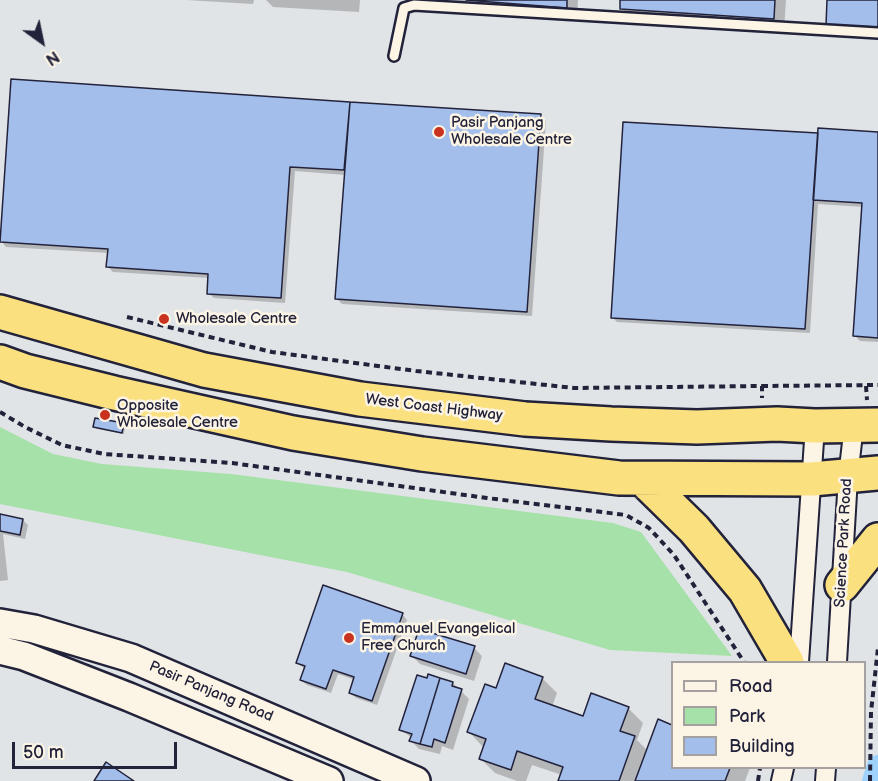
<!DOCTYPE html>
<style>
body{margin:0}
#map{position:relative;width:878px;height:781px;overflow:hidden;background:#e1e4e7;font-family:"Balsamiq Sans",sans-serif}
canvas{display:block}
.legend{position:absolute;left:671px;top:661px;width:195px;height:108px;box-sizing:border-box;background:#fcf5e5;border:2px solid #a5a1a1;margin:0;padding:8px 10px;list-style:none;font-size:18px;color:#22223b}
.legend li{display:flex;align-items:center;gap:12px;height:30px}
.legend b{width:30px;border:2px solid #a5a1a1}
.north{position:absolute;left:12px;top:12px;width:60px;height:60px;-webkit-text-stroke:4px #fcf5e5;paint-order:stroke;rotate:147deg;font-size:16px;font-weight:700;line-height:24px;text-align:center;color:#22223b}
.north::after{content:'';display:block;margin:auto;width:21px;height:27px;background:#22223b;clip-path:polygon(50% 0,100% 100%,50% 72%,0 100%)}
.scale{position:absolute;left:12px;top:742px;width:165px;height:27px;box-sizing:border-box;border:3px solid #22223b;border-top:0;padding-left:8px;font-size:18px;line-height:21px;white-space:nowrap;color:#22223b;-webkit-text-stroke:4px #fcf5e5;paint-order:stroke}
</style>
<div id="map">
<canvas width="878" height="781"></canvas>
<ul class="legend">
<li><b style="height:8px;background:#fcf5e5"></b>Road</li>
<li><b style="height:16px;background:#a5e1a8"></b>Park</li>
<li><b style="height:16px;background:#a3beeb"></b>Building</li>
</ul>
<div class="north">N</div>
<div class="scale">50 m</div>
</div>
<script>
const ctx = document.querySelector('canvas').getContext('2d');
ctx.lineJoin = 'round';
function fill(path, color) { ctx.fillStyle = color; ctx.fill(path, 'evenodd'); }
function trace(path, color, width, dash) { ctx.strokeStyle = color; ctx.lineWidth = width; ctx.lineCap = dash ? 'butt' : 'round'; ctx.setLineDash(dash || []); ctx.stroke(path); }
function write(font, color, halo, rows, align = 'center') {
  ctx.font = font + ' "Balsamiq Sans",sans-serif'; ctx.lineWidth = 5; ctx.setLineDash([]); ctx.textBaseline = 'middle'; ctx.strokeStyle = halo; ctx.fillStyle = color; for (const [text, x, y, turn = 0] of rows) {
    ctx.save(); ctx.translate(x, y); ctx.rotate((+turn || 0) * Math.PI / 180); ctx.textAlign = isNaN(turn) ? turn : align; if (halo) ctx.strokeText(text, 0, 0); ctx.fillText(text, 0, 0); ctx.restore();
  }
}
const green = new Path2D(`
 M0 427 53 454 102 464 231 474 613 523 641 532 732 656 610 650 347 572 0 504Z`);
const shadow = new Path2D(`
 M186 0H254L253 4Z
 M266 0H360L359 12 273 7Z
 M419 0H578L577 17 425 6Z
 M622 0H786L784 29 632 19 621 8Z
 M829 0H878V37L838 35 827 24Z
 M12 81 541 116 546 121 532 316 342 304 337 299 346 175 295 171 285 303 214 298 208 293 209 278 113 272 108 267 109 253 6 247 1 241Z
 M878 133V342L860 341 855 336 863 207 818 204 810 333 617 322 612 317 819 135Z
 M123 424 125 427 124 434 97 429 95 427Z
 M0 515 23 520 28 525 25 539 3 534 8 580 0 581Z
 M402 614 407 620 377 705 356 698 350 693 355 680 338 674 331 693 307 685 301 680 305 669 297 663Z
 M474 648 482 656 474 681 420 664 412 656Z
 M542 678 557 693 552 707 584 718 628 708 643 723 637 740 648 751 658 721 672 726V768H750L745 781H560L562 775 532 765 526 781H517L495 773 480 758 484 748 469 732 497 690Z
 M453 683 469 699 453 750 442 746 440 754 419 749 411 741 412 738 401 730Z`);
const canal = new Path2D(`
 M873 781 878 766`);
const building = new Path2D(`
 M466 0H567V8Z
 M620 0H775L774 19 620 9Z
 M827 0H878V27L826 25Z
 M11 79 350 102 344 170 290 167 281 298 207 294 208 274 106 267 108 249 0 242Z
 M350 102 541 114 527 312 335 299Z
 M623 122 818 133 805 329 611 318Z
 M818 128 878 132V338L853 336 862 203 813 200Z
 M95 418 124 423 122 433 93 427Z
 M0 514 23 519 20 535 0 531Z
 M323 585 403 613 372 701 349 693 354 677 333 670 326 689 300 680 305 666 296 663Z
 M419 629 475 646 466 674 410 656Z
 M505 663 543 677 535 699 583 716 591 693 629 707 620 731 635 736 619 781H558L563 767 517 751 511 770 479 759 486 739 467 732 485 684 496 688Z
 M428 674 440 678 420 744 409 741 412 734 399 730 417 675 427 678Z
 M440 678 453 682 452 686 462 689 445 743 434 739 432 747 420 744Z
 M658 719 672 725V768H730L725 781H635Z
 M106 762 134 781H94Z`);
const path = new Path2D(`
 M127 317 272 352 416 371 574 388 762 386V398
 M762 386 878 385
 M866 386 867 400
 M0 412 25 427 62 445 104 454 232 463 487 498 626 515 649 528 674 555 744 662
 M758 781 760 768
 M870 781 871 712 878 648`);
const lane = new Path2D(`
 M394 56 404 8 414 5 878 33`);
const street = new Path2D(`
 M799 662 815 426
 M837 662 848 477 854 425
 M781 781 784 768
 M825 781 826 768`);
const secondary = new Path2D(`
 M0 623 34 629 131 658 416 781
 M0 650 24 656 129 697 329 781`);
const highway = new Path2D(`
 M0 312 204 370 360 399 525 419 611 424 697 427 777 424 815 426 878 425
 M0 362 25 371 114 393 293 433 422 454 619 478 812 479 878 473
 M643 479 694 529 745 590 787 662
 M842 585 878 540`);
const markers = [
 [439,132,6,"#c8321e"],
 [164,319,6,"#c8321e"],
 [105,415,6,"#c8321e"],
 [349,638,6,"#c8321e"]
];
const poiNames = [
 ["Pasir Panjang",451,123],
 ["Wholesale Centre",451,140],
 ["Wholesale Centre",176,319],
 ["Opposite",117,406],
 ["Wholesale Centre",117,423],
 ["Emmanuel Evangelical",361,629],
 ["Free Church",361,646]
];
const streetNames = [
 ["West Coast Highway",434,408,7],
 ["Science Park Road",844,543,-87],
 ["Pasir Panjang Road",211,692,23]
];
fill(green, '#a5e1a8');
fill(shadow, '#0003');
trace(canal, '#9cd2fb', 22);
fill(building, '#a3beeb');
trace(building, '#22223b', 1.5);
trace(lane, '#22223b', 14);
trace(street, '#22223b', 22);
trace(secondary, '#22223b', 32);
trace(highway, '#22223b', 38);
trace(path, '#22223b', 4, [6, 4.5]);
trace(lane, '#fcf5e5', 9);
trace(street, '#fcf5e5', 18);
trace(secondary, '#fcf5e5', 27);
trace(highway, '#fbe080', 33);
for (const [x, y, r, color] of markers) { const dot = new Path2D(); dot.arc(x, y, r, 0, 2 * Math.PI); ctx.fillStyle = color; ctx.fill(dot); trace(dot, '#fcf5e5', 2); }
write('15px', '#22223b', '#fcf5e5', poiNames, 'left');
write('15px', '#22223b', '#fcf5e5', streetNames);
</script>
